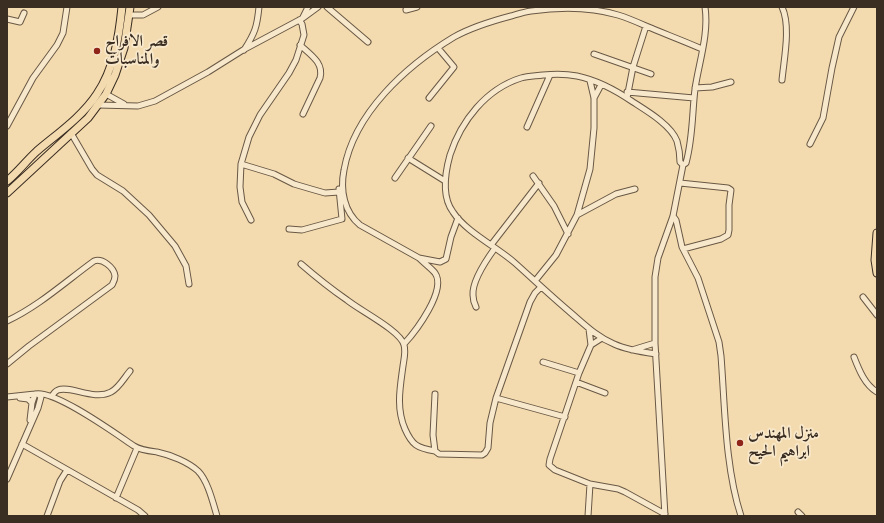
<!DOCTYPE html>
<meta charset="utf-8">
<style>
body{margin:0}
#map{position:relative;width:884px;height:523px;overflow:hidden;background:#f4dbaf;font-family:"Gentium Book Plus",serif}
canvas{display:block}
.frame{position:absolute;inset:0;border:8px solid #3a2d22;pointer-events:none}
</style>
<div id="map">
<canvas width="884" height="523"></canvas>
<div class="frame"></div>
</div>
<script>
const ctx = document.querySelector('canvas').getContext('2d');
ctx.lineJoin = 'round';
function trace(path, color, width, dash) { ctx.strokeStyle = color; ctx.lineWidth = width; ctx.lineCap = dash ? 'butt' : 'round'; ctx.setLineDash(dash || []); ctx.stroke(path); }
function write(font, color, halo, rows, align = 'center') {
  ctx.font = font + ' "Gentium Book Plus",Amiri,serif'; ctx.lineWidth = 3.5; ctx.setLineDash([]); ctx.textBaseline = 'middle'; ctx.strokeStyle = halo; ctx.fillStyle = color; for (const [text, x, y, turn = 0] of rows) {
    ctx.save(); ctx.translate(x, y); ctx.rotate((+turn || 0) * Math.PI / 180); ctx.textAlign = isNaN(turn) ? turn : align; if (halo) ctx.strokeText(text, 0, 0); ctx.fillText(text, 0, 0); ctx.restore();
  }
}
const minor = new Path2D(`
 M327 7 368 42
 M406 10 417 7
 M129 15H143L158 7
 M303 17 308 7
 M7 19 20 22 24 13
 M299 20 302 24 304 35 296 60 289 73 260 115 249 137 241 164 274 174 294 184 311 189 325 193 339 192
 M300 45C311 55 324 63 320 78L303 114
 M244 50C255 33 257 27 259 7
 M594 54 651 74
 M782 80C784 59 791 26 782 7
 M695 88 712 87 731 82
 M627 92 694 98
 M106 94 124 104
 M429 98 454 67 438 48
 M594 98 601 85
 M627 98 633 67 646 26
 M98 105 138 106 155 101 208 72 243 50 303 18 318 7
 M7 126 33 78 57 45 63 33 67 7
 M527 127 550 75
 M71 133 92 169 97 175 123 191 149 215 175 246 186 266 189 284
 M810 144 823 118 832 68 839 37 854 7
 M408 158 445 181
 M241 164 240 187 242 202 251 220
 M533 176 554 206 568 234
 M395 178 431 126
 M680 183 728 188 731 190 729 205V230L728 235 721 239 683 249
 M577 215 616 194 635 189
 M673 216 676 220 682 247 698 278 719 342 721 356C725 407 725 467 741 516
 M458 218 451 237 446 259 440 262 419 258 360 225C344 212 340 190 344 170 354 113 406 66 454 37 472 27 492 21 511 16 518 14 524 12 531 11 559 7 591 7 618 15 628 18 637 22 646 26 665 34 684 41 702 49
 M289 229 302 230 342 219 339 189
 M491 245 539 183
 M301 264C316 277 331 289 347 300 359 310 401 331 404 345 406 351 404 359 403 366 400 388 396 408 405 429 412 445 417 448 435 451
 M535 281 556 255 577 215 590 169 594 128V98L590 81
 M863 297 877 315
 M476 307C474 303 473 299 473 295 472 281 487 259 495 248
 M7 321C39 306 65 282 94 261 102 258 114 267 115 276 115 280 113 283 112 285L29 346 7 364
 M589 329 591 345 579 373 550 459 549 465 555 470 590 484 618 489 625 492 665 514
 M404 344C416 331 447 290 435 273 431 268 424 263 419 258
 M591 345 602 338
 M632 350 655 343
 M656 354C642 352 627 350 614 344 597 337 585 325 571 313 552 297 534 280 515 263 497 247 466 232 453 212 441 196 445 173 450 155 461 121 486 89 521 78 528 76 536 76 543 75 553 74 567 74 577 76 596 80 617 91 633 102 647 111 671 125 677 141 679 148 680 155 680 162L683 165
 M854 357C859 370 865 385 877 392
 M543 362 579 373
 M576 382 605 393
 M435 394 433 435 435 451 439 454 482 455 485 453 488 448 490 423 496 398 530 302 535 293 541 287
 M52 396C54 393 55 391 58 390 70 385 94 401 111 392 119 388 124 378 130 371
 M7 397 35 394H38L41 397 38 408 7 479
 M20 398 28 399 32 403 30 420
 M496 398 565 417
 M32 403 35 394C54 389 116 434 134 446 140 450 149 451 157 452 171 455 188 462 198 471 208 481 213 503 217 516
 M22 444 138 510 145 516
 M116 498 137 448
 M798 512 802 516
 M47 516 60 481 67 470
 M588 516 590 484
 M665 516 655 343V277L658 258 673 216 683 165 686 163C693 138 692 114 695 89 699 62 709 34 705 7`);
const major = new Path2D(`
 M7 181C18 172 26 161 37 151 57 134 82 117 97 94 114 69 119 37 122 7
 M7 193 88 118 106 94 115 75 124 48 130 7
 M877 233 875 260 877 273`);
const markers = [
 [97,51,4,"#8f2418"],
 [740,443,4,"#8f2418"]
];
const poiNames = [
 ["قصر الافراح",105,42],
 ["والمناسبات",105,60],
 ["منزل المهندس",748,434],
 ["ابراهيم الحيح",748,452]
];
trace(minor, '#685845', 7);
trace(major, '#3a2d22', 9);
trace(minor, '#f8e8cb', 5);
trace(major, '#f4dbaf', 7);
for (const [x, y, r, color] of markers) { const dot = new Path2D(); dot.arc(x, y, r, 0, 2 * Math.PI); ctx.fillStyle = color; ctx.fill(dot); trace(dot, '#f8e8cb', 1.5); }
write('bold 16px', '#3a2d22', '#f8e8cb', poiNames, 'left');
</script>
